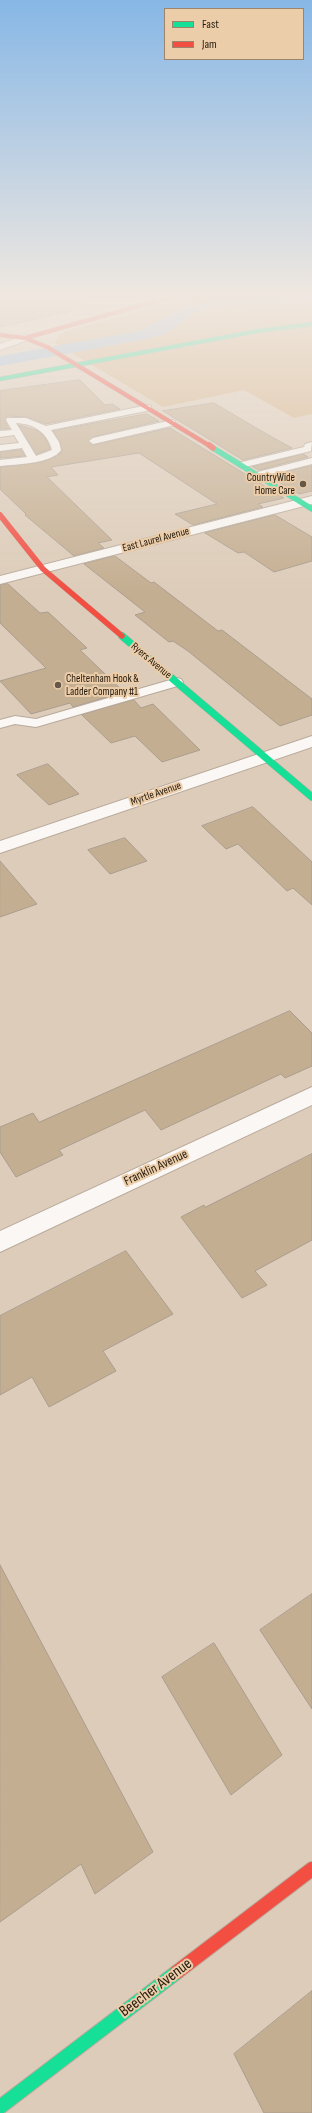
<!DOCTYPE html>
<style>
body{margin:0}
#map{position:relative;width:312px;height:2113px;overflow:hidden;background:#ddccb9;font-family:"Sofia Sans Condensed",sans-serif}
canvas{display:block}
.legend{position:absolute;left:164px;top:8px;width:140px;height:52px;box-sizing:border-box;background:#eccdaa;border:1px solid #9c856b;margin:0;padding:5px 7px;list-style:none;font-size:12px;color:#251a0c}
.legend li{display:flex;align-items:center;gap:8px;height:20px}
.legend b{width:20px;border:1px solid #9c856b}
</style>
<div id="map">
<canvas width="312" height="2113"></canvas>
<ul class="legend">
<li><b style="height:5px;background:#16e098"></b>Fast</li>
<li><b style="height:5px;background:#f24e42"></b>Jam</li>
</ul>
</div>
<script>
const ctx = document.querySelector('canvas').getContext('2d');
ctx.lineJoin = 'round';
function fill(path, color) { ctx.fillStyle = color; ctx.fill(path, 'evenodd'); }
function trace(path, color, width, dash) { ctx.strokeStyle = color; ctx.lineWidth = width; ctx.lineCap = dash ? 'butt' : 'round'; ctx.setLineDash(dash || []); ctx.stroke(path); }
function write(font, color, halo, rows, align = 'center') {
  ctx.font = font + ' "Sofia Sans Condensed",sans-serif'; ctx.lineWidth = 4; ctx.setLineDash([]); ctx.textBaseline = 'middle'; ctx.strokeStyle = halo; ctx.fillStyle = color; for (const [text, x, y, turn = 0] of rows) {
    ctx.save(); ctx.translate(x, y); ctx.rotate((+turn || 0) * Math.PI / 180); ctx.textAlign = isNaN(turn) ? turn : align; if (halo) ctx.strokeText(text, 0, 0); ctx.fillText(text, 0, 0); ctx.restore();
  }
}
const green = new Path2D(`
 M189 298H312V414L294 418 244 390 163 407 55 343 58 336 66 331Z`);
const water = new Path2D(`
 M312 298V302L221 305 196 312 165 334 146 339 0 366V356L139 331 190 305 221 299Z`);
const building = new Path2D(`
 M0 298H80L81 309 0 327Z
 M80 380 105 405 112 404 120 409 46 424 27 417 7 416 5 421 9 429H0V391Z
 M214 403 270 436 292 448 243 460 163 411Z
 M147 414 159 421 93 437 88 441 93 445 170 428 284 498 258 504 263 507 193 525 175 514 217 504 139 453 51 467 58 475 47 477 112 540 98 543 104 548 74 556 25 515 26 514 0 489V467L42 462 57 456 62 451 60 442 53 431Z
 M19 425 38 431 46 439 50 449 37 454Z
 M21 450 25 456 0 458V452Z
 M303 454 308 457 259 470 253 467Z
 M312 466V491L299 494 269 476Z
 M275 515 312 537V561L274 572 244 552 238 553 205 533Z
 M115 556 151 583 154 582 218 631 222 630 312 699V715L280 726 188 651 173 641 169 642 135 615 145 612 84 564Z
 M8 584 40 613 48 612 87 648 80 650 124 692 73 707 70 703 31 714 0 681 46 668 0 623V585Z
 M134 700 141 708 153 704 200 750 162 762 135 736 111 743 82 715Z
 M48 764 79 794 49 805 17 775Z
 M253 807 312 862V905L293 888 287 891 238 844 226 849 202 826Z
 M125 838 147 861 110 874 88 850Z
 M0 861 37 904 0 917Z
 M290 1011 312 1033V1066L285 1078 281 1074 161 1130 145 1110 59 1150 63 1155 16 1177 0 1152V1127L33 1113 39 1122Z
 M312 1154V1240L255 1271 267 1285 242 1298 181 1217 204 1205 205 1207Z
 M126 1251 173 1314 103 1351 116 1371 49 1407 32 1377 0 1395V1316Z
 M0 1565 153 1852 95 1894 81 1864 0 1922Z
 M312 1594V1709L260 1630Z
 M214 1643 282 1755 231 1795 162 1677Z
 M312 1991V2113H264L234 2054Z`);
const lane = new Path2D(`
 M148 405 151 406V410L51 430 59 442 61 450C51 464 17 464 0 466V460L27 457 22 448 0 451V445L19 443 14 435 0 437V431L12 430 6 420 7 418H26L46 426ZM16 423C34 424 47 432 52 450L36 456Z
 M172 420 175 421V425L93 444 89 441 93 438Z
 M312 442 311 451 241 468 236 465 238 463 304 447 305 444Z
 M312 458V464L257 478 252 475 254 473Z
 M177 678 181 679 183 682 181 685 36 727 15 724 0 728V720L15 716 36 719Z`);
const street = new Path2D(`
 M25 335 30 338 28 340 0 350V344Z
 M312 496V504L0 584V576Z
 M312 736V747L0 853V841Z
 M312 1087V1105L0 1252V1231Z`);
const fastFar3 = new Path2D(`
 M0 379 258 331 312 324`);
const fastFar2 = new Path2D(`
 M213 448 312 509`);
const fastFar1 = new Path2D(`
 M122 636 312 797`);
const fast = new Path2D(`
 M0 2107 177 1972`);
const jamFar2 = new Path2D(`
 M0 335 25 338 47 347 210 446
 M25 338 167 298`);
const jamFar1 = new Path2D(`
 M209 445 213 448
 M0 515 43 569 122 636`);
const jam = new Path2D(`
 M177 1972 312 1869`);
const markers = [
 [303,484,4,"#655849"],
 [58,685,4,"#655849"]
];
const farPoinames = [
 ["CountryWide",295,478],
 ["Home Care",295,491],
 ["Cheltenham Hook &",66,679,"left"],
 ["Ladder Company #1",66,692,"left"]
];
const farStreetnames = [
 ["East Laurel Avenue",156,540,-15],
 ["Ryers Avenue",151,661,40],
 ["Myrtle Avenue",156,794,-19]
];
const streetNames = [
 ["Franklin Avenue",156,1168,-25]
];
const nearStreetnames = [
 ["Beecher Avenue",156,1988,-37]
];
fill(green, '#d5b287');
fill(water, '#96bce4');
fill(building, '#c4ae91');
trace(building, '#aa9d8f', 1);
trace(lane, '#b8aa9b', 2);
trace(street, '#b8aa9b', 2);
trace(fastFar3, '#b8aa9b', 5);
trace(fastFar2, '#b8aa9b', 6);
trace(fastFar1, '#b8aa9b', 8);
trace(fast, '#b8aa9b', 16);
trace(jamFar2, '#b8aa9b', 5);
trace(jamFar1, '#b8aa9b', 6);
trace(jam, '#b8aa9b', 16);
fill(lane, '#faf7f4');
fill(street, '#faf7f4');
trace(fastFar3, '#16e098', 4);
trace(fastFar2, '#16e098', 5.5);
trace(fastFar1, '#16e098', 7);
trace(fast, '#16e098', 14);
trace(jamFar2, '#f24e42', 4);
trace(jamFar1, '#f24e42', 5.5);
trace(jam, '#f24e42', 14);
const sky = ctx.createLinearGradient(0, 0, 0, 594);
sky.addColorStop(0, '#87b7e6');
sky.addColorStop(0.5, '#f0e8e0');
sky.addColorStop(1, '#f0e8e000');
ctx.fillStyle = sky;
ctx.fillRect(0, 0, 312, 594);
for (const [x, y, r, color] of markers) { const dot = new Path2D(); dot.arc(x, y, r, 0, 2 * Math.PI); ctx.fillStyle = color; ctx.fill(dot); trace(dot, '#eccdaa', 1.5); }
write('11px', '#251a0c', '#eccdaa', farPoinames, 'right');
write('11px', '#251a0c', '#eccdaa', farStreetnames);
write('13px', '#251a0c', '#eccdaa', streetNames);
write('16px', '#251a0c', '#eccdaa', nearStreetnames);
</script>
